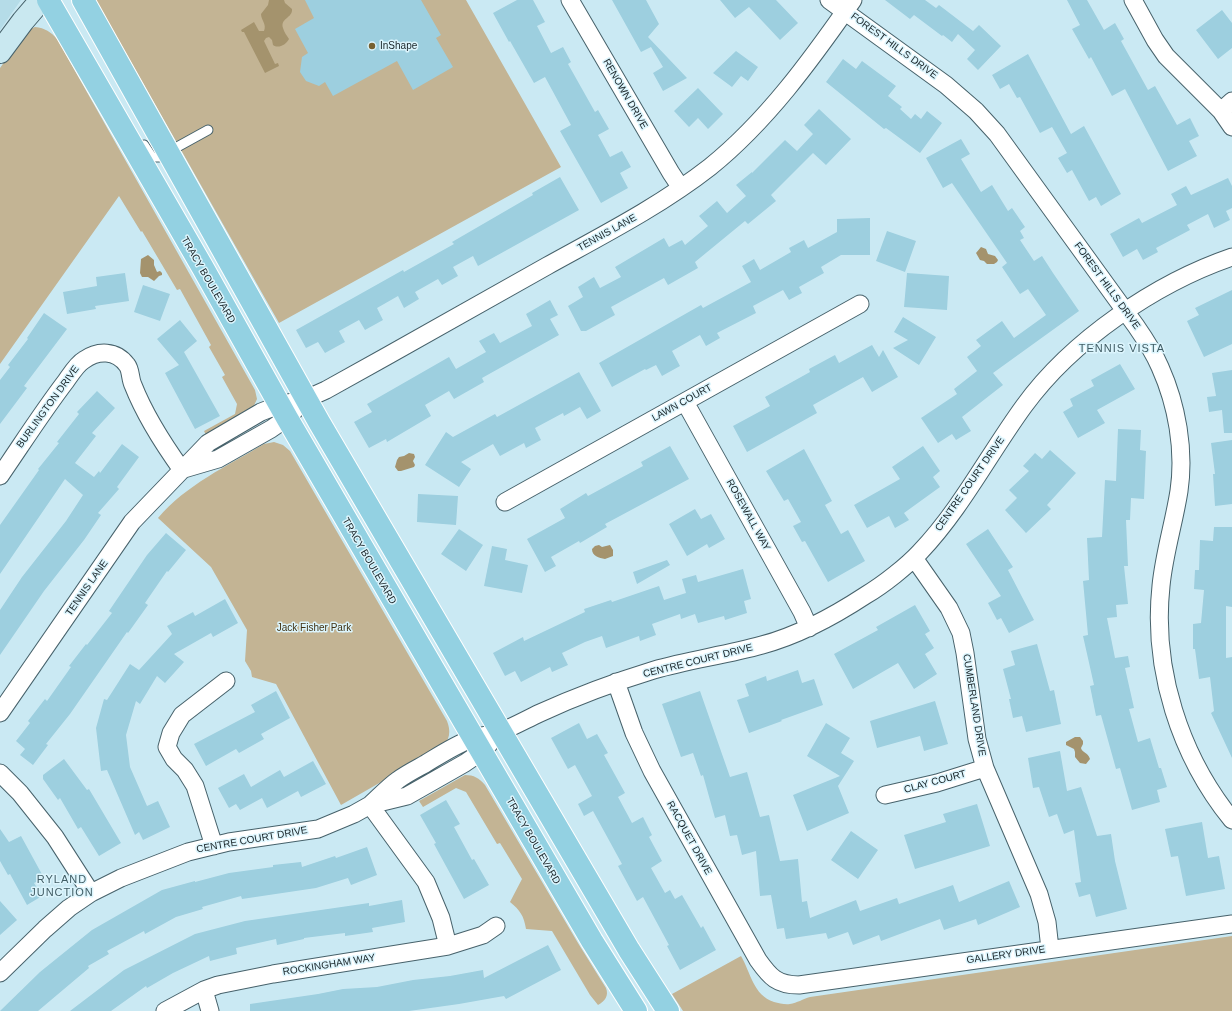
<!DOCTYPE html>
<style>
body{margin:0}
canvas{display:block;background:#cae9f3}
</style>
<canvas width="1232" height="1011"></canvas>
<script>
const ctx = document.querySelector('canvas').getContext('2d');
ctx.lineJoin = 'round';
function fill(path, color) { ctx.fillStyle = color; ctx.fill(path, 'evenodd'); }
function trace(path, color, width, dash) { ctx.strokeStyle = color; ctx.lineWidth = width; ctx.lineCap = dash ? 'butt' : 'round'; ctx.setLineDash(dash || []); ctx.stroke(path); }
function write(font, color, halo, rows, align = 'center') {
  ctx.font = font + ' Helvetica,sans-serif'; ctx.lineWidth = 3; ctx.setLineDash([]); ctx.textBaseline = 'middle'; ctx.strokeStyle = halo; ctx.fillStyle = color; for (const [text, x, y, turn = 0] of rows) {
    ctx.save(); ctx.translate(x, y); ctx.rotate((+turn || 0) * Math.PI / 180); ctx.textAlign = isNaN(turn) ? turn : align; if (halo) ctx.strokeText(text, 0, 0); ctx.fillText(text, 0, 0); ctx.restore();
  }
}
const built = new Path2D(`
 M0 0H21L0 30Z`);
const green = new Path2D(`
 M96 0H466L561 167 279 323Z
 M35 27C45 28 51 32 57 39L255 390 257 399 252 410 207 437 204 431 235 414 237 404 222 377 225 375 209 347 211 345 180 289 177 290 142 231 141 232 119 196 0 364V68L24 34 27 31Z
 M274 442 283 445 290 451 447 721C451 731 450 740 442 747L341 805 276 684 252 677 251 671 245 661 247 630 211 567 158 518C186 485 227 466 264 444Z
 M465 775C474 775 479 778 485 785L578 943 606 988C609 996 605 1001 598 1005L590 995 552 931 526 929C524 916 520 910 510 902L522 879 500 843 497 844 466 792 456 788 423 807 419 801Z
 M1232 936V1011H683L672 994 741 956C751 973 753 995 774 1002 779 1003 785 1005 790 1004 797 1003 803 999 810 997Z`);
const water = new Path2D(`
 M269 0H284L285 3 292 9C293 18 280 18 283 28 284 32 287 36 289 39 286 45 278 49 273 45L272 40 269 37 266 38 264 41 275 64 278 63 279 66 265 73 244 32H242L241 30 254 22 259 31H264C267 24 261 20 261 14L268 5Z
 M981 247 986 249 988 254 995 256 998 260 997 262 994 264H987L984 261 980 260 976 253Z
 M148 255 154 260V265L157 272 160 271 162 273V275L159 276 154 281 148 277H142L140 273 141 259Z
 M409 453 414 454 415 457 413 461 415 465 414 467 401 471H398L395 467 397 460 399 457 404 456Z
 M599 545 602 547 610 545 613 550V556L605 559C599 558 592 556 592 549L595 546Z
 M1075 737H1080L1083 741V744L1081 748C1082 753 1088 752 1090 759L1086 764 1080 763 1075 757V752L1074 749 1066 745V742Z`);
const building = new Path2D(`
 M305 0H421L441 35 436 38 453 67 413 90 397 61 333 96 325 82 319 86 306 81 300 72 302 57 308 53 295 29 314 18Z
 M517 0H533L545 22 537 26 551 53 563 47 571 62 568 64 595 112 598 110 609 129 598 135 610 157 622 151 631 167 620 173 628 188 601 203 560 131 571 125 545 77 534 83 510 41 509 42 493 13Z
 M612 0H646L659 24 648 37 687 78 663 91 653 73 663 67 651 47 641 52Z
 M720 0H776L798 23 780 40 749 7 735 18Z
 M885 0H925L936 8 939 5 973 31 979 25 1001 46 978 70 967 59 975 50 958 34 952 42 943 35 942 36 914 15 910 19Z
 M1067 0H1087L1104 30 1115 23 1124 39 1121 41 1148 90 1155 86 1177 125 1190 118 1199 136 1189 141 1197 156 1168 171 1125 89 1112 96 1091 57 1089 59 1072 29 1080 25Z
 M1222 10 1232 23V48L1218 59 1196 30Z
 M736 51 758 67 748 81 741 76 732 87 713 73Z
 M1028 54 1071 134 1084 126 1121 194 1101 206 1096 197 1089 201 1072 170 1067 173 1058 158 1067 153 1052 127 1040 133 1020 97 1017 98 1009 84 1000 89 992 75Z
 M843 59 856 69 862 61 896 86 888 96 902 107 900 109 911 119 915 114 921 119 927 111 942 123 920 153 886 128 884 129 826 82Z
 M698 88 723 114 708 129 698 118 689 127 674 111Z
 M819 109 851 139 826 165 813 153 771 195 776 201 748 224 745 221 695 262 698 268 668 285 664 278 611 307 615 315 586 331H581L568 306 583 297 578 287 594 277 600 288 621 277 615 267 664 238 669 247 682 240 685 245 708 226 699 216 717 201 727 213 746 196 736 185 752 172V173L785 140 797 151 813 134 804 125Z
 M961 139 970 154 961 159 981 192 992 185 1008 211 1012 208 1025 227 1020 231 1024 238 1020 240 1034 261 1042 256 1053 273 1079 311 993 373 1003 385 962 417 971 431 956 440 952 434 938 443 921 418 957 394 954 389 977 371 967 357 981 346 976 340 1002 321 1014 338 1046 315 1028 289 1020 294 1002 267 1007 263 952 183 943 188 926 158Z
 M560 177 579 210 478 266 473 256 453 267 458 276 442 285 438 279 415 292 419 299 404 308 398 296 377 308 383 320 365 330 359 320 339 331 345 342 325 353 318 342 306 348 296 330 403 270 404 272 454 244 452 242 533 195 532 193Z
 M1228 178 1232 186V208L1226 211 1230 220 1214 228 1208 214 1187 225 1190 230 1156 248 1158 252 1143 260 1137 249 1123 257 1110 234 1139 218 1142 223 1177 205 1171 194 1186 186 1191 195Z
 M870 218V255H841L821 267 824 273 799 287 802 293 789 300 783 290 753 306 756 313 717 333 720 338 706 346 700 335 672 351 680 366 662 376 656 365 646 370 645 369 612 387 599 363 701 305 703 308 751 282 742 266 754 259 760 270 791 252 789 248 804 240 808 248 837 232V219Z
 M887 231 916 241 905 272 876 261Z
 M125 273 129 301 95 306 96 309 67 314 63 292 97 286 96 277Z
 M907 273 949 276 947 310 904 307Z
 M143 285 170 294 160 321 134 312Z
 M1232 290V344L1204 357 1187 321 1199 315 1195 308Z
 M550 300 558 315 550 319 559 335 482 378 484 382 454 399 449 391 425 405 431 416 387 442 386 439 369 448 354 422 372 412 367 404 449 357 456 369 486 352 479 341 494 333 500 343 532 326 526 314Z
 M44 313 67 329 24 386 27 388 0 424V380L10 367 8 365 28 339 27 338Z
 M903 317 936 337 919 365 893 348 908 340 894 332Z
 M180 320 197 341 184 352 220 416 195 429 165 373 179 365 157 339Z
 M872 345 879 357 883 350 898 377 872 392 863 377 813 405 817 413 747 452 733 426 770 406 765 397 810 372 809 369 835 355 839 363Z
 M1120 364 1135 389 1097 410 1105 423 1078 438 1063 412 1073 406 1070 399 1094 386 1091 380Z
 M1232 370V433H1224L1222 410 1209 412 1207 397 1216 396 1212 373Z
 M579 372 601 411 587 419 580 407 564 416 563 413 535 428 541 440 526 448 524 443 500 456 493 444 461 462 471 469 459 487 425 465 446 432 453 437 495 414 497 417Z
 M97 391 115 408 92 433 96 436 75 463 94 477 99 471 100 473 122 444 139 457 117 487 119 489 98 513 101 515 84 540 44 591 0 655V610L22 577 66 521 83 495 65 479 0 574V525L39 470 38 469 59 443 57 442 79 414 77 412Z
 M1118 429 1141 430 1140 450 1146 451 1144 499 1131 498 1130 520H1126L1128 566H1124L1128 604 1116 605 1117 617 1107 618 1115 658 1128 656 1130 667 1125 668 1134 708 1129 709 1138 742 1150 738 1159 768H1161L1167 787 1157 790 1160 802 1132 810 1120 768 1116 769 1101 715 1096 716 1090 686 1094 685 1083 636 1088 635 1083 581 1089 580 1087 538 1102 537 1105 480 1116 481Z
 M1232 440V504L1215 506 1213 474H1215L1211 443Z
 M670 446 689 479 605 524 607 527 580 543 579 541 551 557 556 566 545 572 527 539 565 518 560 509 586 493 588 496 643 466 641 462Z
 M923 446 940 471 933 477 940 487 904 513 909 520 895 528 889 516 867 528 854 505 900 479 892 467Z
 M804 449 832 501 825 505 841 534 848 530 865 561 828 582 805 541 802 542 793 526 801 522 788 499 784 501 766 471Z
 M1050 450 1076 473 1047 505 1051 509 1026 533 1005 510 1017 498 1009 490 1029 471 1023 466 1035 453 1042 459Z
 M418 494 458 496 456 525 417 522Z
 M695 509 701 519 711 514 725 539 709 548 707 544 687 556 669 524Z
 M1214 527H1232V607L1226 606V658L1232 657V758L1211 713 1214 711 1210 677 1199 679 1195 649H1193V624L1201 623 1204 590 1194 589 1195 570H1199L1200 540 1213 541Z
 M459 529 483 545 466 571 441 554Z
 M988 529 1013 567 1008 570 1034 620 1009 633 1001 618 997 620 988 603 1001 596 966 544Z
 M166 533 186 550 168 572 167 571 145 603 148 605 128 633 127 632 70 714 46 744 48 745 33 765 20 755 25 749 16 741 30 723 28 721 45 699 47 701 71 667 69 666 86 644 87 645 112 613 109 611 147 555Z
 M492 546 507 549 505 560 528 565 522 593 484 586Z
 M667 560 670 565 637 584 633 572Z
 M743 569 751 599 744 601 747 613 725 620 724 616 698 623 695 614 681 619 680 614 652 624 656 635 640 641 639 636 606 648 602 636 585 642 562 653 568 665 552 672 550 667 521 682 515 671 505 676 493 653 523 637 524 641 585 612 584 609 611 600 612 602 659 586 664 600 686 593 682 579 696 575 698 582Z
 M225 599 238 623 213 637 211 633 174 654 184 662 165 683 157 676 140 704 136 701 126 735 130 767 147 806 158 801 170 827 143 840 139 832 135 835 107 770 101 771 96 728 104 699 107 700 130 664 139 670 172 634 167 626 193 612 195 616Z
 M915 605 930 631 925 634 934 648 925 654 937 674 914 689 898 663 853 689 834 654 878 630 876 627Z
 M1037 644 1050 691 1054 690 1061 724 1026 732 1022 716 1013 718 1009 699H1011L1003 669 1015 665 1011 651Z
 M798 670 802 683 814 679 823 705 781 720 782 721 749 733 737 700 749 696 745 684 766 676 767 681Z
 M276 691 290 718 261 734 264 739 239 753 236 749 206 766 194 744 255 712 251 705Z
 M700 691 730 777 747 772 760 817 769 815 780 861 798 859 802 902 807 901 810 918 856 900 860 911 897 898 899 904 953 885 959 902 1009 881 1020 907 978 925 976 919 944 930 940 919 881 941 879 935 853 945 848 932 828 939 826 933 786 939 784 928 777 929 771 895 760 896 756 851 742 855 737 835 730 836 725 815 715 818 703 775 701 776 693 753 681 757 662 704Z
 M935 701 948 744 924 751 920 736 877 748 870 721Z
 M579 723 587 739 597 734 608 753 604 755 625 793 618 797 632 823 643 817 652 835 649 837 662 861 651 868 665 893 670 890 675 899 682 895 701 928 703 926 716 950 680 970 667 946 669 945 643 897 637 901 618 866 622 864 593 811 584 816 578 804 592 796 575 765 568 769 551 738Z
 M826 723 850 738 841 753 854 761 838 786 849 813 807 831 793 795 840 776 807 756Z
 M1060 751 1067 791 1081 787 1097 836 1111 834 1115 861 1127 909 1096 917 1090 894 1079 897 1075 883 1081 882 1074 830 1064 834 1057 814 1049 817 1039 787 1033 788 1028 758Z
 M64 759 87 790 89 789 121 843 99 856 81 827 78 829 60 798 58 800 43 779V775Z
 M313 761 326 784 301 797 298 791 267 808 262 798 240 810 236 804 229 808 218 788 244 774 251 787 280 770 284 777Z
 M446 800 460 824 454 827 472 860 474 859 489 885 464 899 434 844 436 843 420 815Z
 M977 804 990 846 915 869 904 835 946 822 943 814Z
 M1202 822 1208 858 1219 856 1225 889 1186 896 1178 856 1171 857 1165 829Z
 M0 829 9 842 21 836 44 878 34 883 42 896 27 905 10 874 8 875 0 861Z
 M851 831 878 850 858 879 831 860Z
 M367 847 377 875 351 885 348 878 316 888 242 899 241 896 202 907 203 909 176 917 145 934 144 931 107 951 109 954 88 966 89 968 38 1011H0L40 972 92 930 162 890 195 881V882L229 873 273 867V865L301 862 302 867 335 856 336 858Z
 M402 900 405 922 372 928 373 932 345 936V933L304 938V939L277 945 276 939 236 948 237 954 210 961 209 956 173 973 147 988 146 986 111 1011H70L124 970 195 934 245 921 369 903V906Z
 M0 901 17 920 0 935Z
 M548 945 561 970 506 999 504 996 459 1004 409 1011H250V1004L318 994 343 989 377 987 413 980 450 976 483 970 484 978Z`);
const lane = new Path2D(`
 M144 145 152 157H159L208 130`);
const street = new Path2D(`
 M570 0 671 173 681 188
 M829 0 946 85 976 111 997 134 1136 326C1145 339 1154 353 1160 367 1177 405 1185 450 1179 491 1174 523 1164 554 1161 586 1152 669 1180 756 1232 820
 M1133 0 1155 40 1166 56 1221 111 1232 127
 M1221 111 1232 101
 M685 402 802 612 809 628
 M184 469 218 459 271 429 287 418 295 410
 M0 476C22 444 43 411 66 381 71 374 77 364 84 360 98 350 116 350 127 365 131 370 130 379 133 385 144 413 164 445 182 470
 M505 502 860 304
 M914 558 949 608 961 633 965 653 977 739 985 768 1039 894 1047 922 1050 949
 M616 682 634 733 652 771 758 960C770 977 777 985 799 985L1232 924
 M0 713 132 522 208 443 261 412 279 405 306 399 326 390C400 349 474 307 547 266 603 235 660 206 710 167 767 121 811 60 853 0
 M0 773 20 793 55 837 91 893
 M885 795 937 783 985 768
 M370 805C379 797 388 787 398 780 406 774 416 769 425 764 440 755 455 745 471 739 481 735 492 735 502 731 515 726 527 719 540 713 577 696 615 682 654 670 689 660 726 655 762 645 800 635 834 616 866 595 883 585 907 566 920 552 961 509 989 454 1024 406 1072 340 1156 283 1232 257
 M370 805 426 882 441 918 448 946
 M214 846 195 786 185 770 174 759 167 747 171 733 182 715 226 681
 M0 973 45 929 69 908 91 893 121 878 188 852 229 842 318 829 354 814 370 805 407 796 465 763 481 752 490 743
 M204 990 210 1011
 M165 1011 204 990 218 985 273 974 448 946 483 935 496 926`);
const secondary = new Path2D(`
 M0 52 23 21 41 0`);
const primary = new Path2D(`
 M48 0 203 268 287 418 592 941 636 1011
 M83 0 319 422 629 950 668 1011`);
const markers = [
 [372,46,4,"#776131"]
];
const poiNames = [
 ["InShape",380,46]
];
const streetNames = [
 ["FOREST HILLS DRIVE",894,46,36],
 ["RENOWN DRIVE",625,94,60],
 ["TENNIS LANE",607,233,-29],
 ["TRACY BOULEVARD",208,280,60],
 ["FOREST HILLS DRIVE",1107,286,54],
 ["LAWN COURT",682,403,-29],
 ["BURLINGTON DRIVE",48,407,-54],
 ["CENTRE COURT DRIVE",970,484,-55],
 ["ROSEWALL WAY",748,515,61],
 ["TRACY BOULEVARD",369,561,60],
 ["TENNIS LANE",87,588,-55],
 ["CENTRE COURT DRIVE",698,661,-14],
 ["CUMBERLAND DRIVE",974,705,81],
 ["CLAY COURT",935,782,-15],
 ["RACQUET DRIVE",689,838,61],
 ["CENTRE COURT DRIVE",252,840,-10],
 ["TRACY BOULEVARD",533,841,60],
 ["GALLERY DRIVE",1006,955,-8],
 ["ROCKINGHAM WAY",329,965,-9]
];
const parkNames = [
 ["Jack Fisher Park",314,628]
];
const neighbourhoodNames = [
 ["TENNIS VISTA",1122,349],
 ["RYLAND",62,880],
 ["JUNCTION",62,893]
];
fill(built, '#b5dce8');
fill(green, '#c3b494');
fill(water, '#a4936d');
fill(building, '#9dcfdf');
trace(lane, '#47626b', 11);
trace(street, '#47626b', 19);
trace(secondary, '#47626b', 24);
trace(primary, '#fff', 24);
trace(lane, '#fff', 9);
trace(street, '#fff', 17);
trace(secondary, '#c9e8f0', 22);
trace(primary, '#93d1e2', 22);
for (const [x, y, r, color] of markers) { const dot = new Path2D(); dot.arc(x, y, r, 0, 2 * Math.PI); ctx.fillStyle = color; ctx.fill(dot); trace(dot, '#dcf5fd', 1.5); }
write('10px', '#192428', '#dcf5fd', poiNames, 'left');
write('10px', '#192428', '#dcf5fd', streetNames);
write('10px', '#403111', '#dcf5fd', parkNames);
ctx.letterSpacing = '1px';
write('11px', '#415d65', '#dcf5fd', neighbourhoodNames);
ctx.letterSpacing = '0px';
</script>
